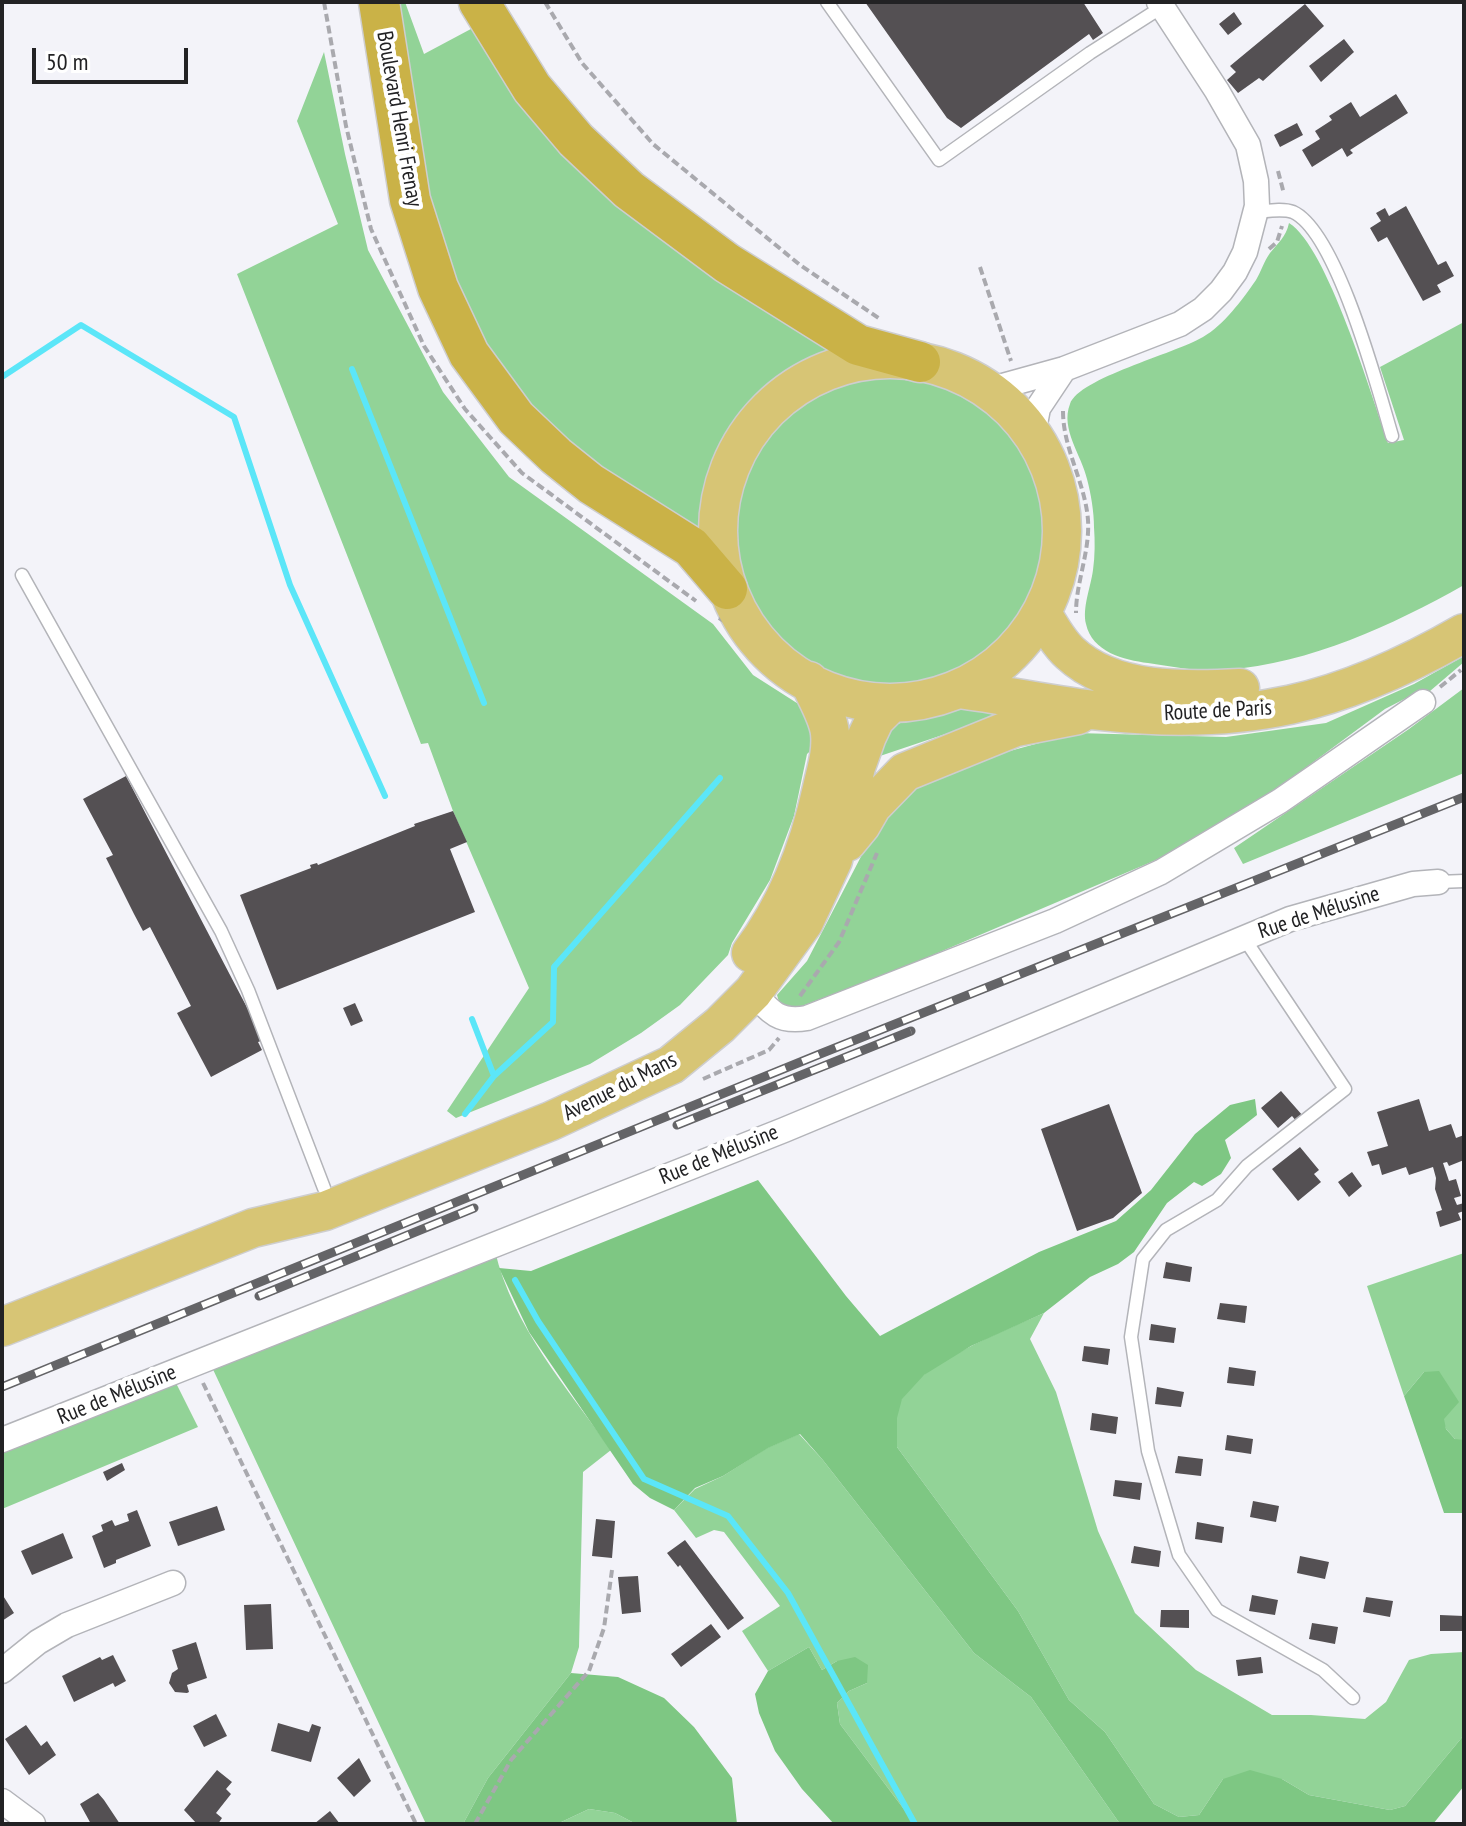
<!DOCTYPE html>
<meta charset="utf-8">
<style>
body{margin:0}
#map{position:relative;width:1466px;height:1826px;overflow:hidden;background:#f3f3f9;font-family:"PT Sans Narrow",sans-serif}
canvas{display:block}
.frame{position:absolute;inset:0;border:4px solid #222224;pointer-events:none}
.scale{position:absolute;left:32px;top:48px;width:156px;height:36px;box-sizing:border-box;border:4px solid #222224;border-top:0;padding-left:10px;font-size:24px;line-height:28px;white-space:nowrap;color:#222224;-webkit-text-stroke:6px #fff;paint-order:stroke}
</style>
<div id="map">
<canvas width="1466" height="1826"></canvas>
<div class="frame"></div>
<div class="scale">50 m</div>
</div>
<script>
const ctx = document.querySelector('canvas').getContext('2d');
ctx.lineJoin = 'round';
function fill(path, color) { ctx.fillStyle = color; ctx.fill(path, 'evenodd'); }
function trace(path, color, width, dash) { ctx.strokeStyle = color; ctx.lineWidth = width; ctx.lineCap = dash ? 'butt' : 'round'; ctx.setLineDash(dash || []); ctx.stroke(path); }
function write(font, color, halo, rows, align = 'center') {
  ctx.font = font + ' "PT Sans Narrow",sans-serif'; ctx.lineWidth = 8; ctx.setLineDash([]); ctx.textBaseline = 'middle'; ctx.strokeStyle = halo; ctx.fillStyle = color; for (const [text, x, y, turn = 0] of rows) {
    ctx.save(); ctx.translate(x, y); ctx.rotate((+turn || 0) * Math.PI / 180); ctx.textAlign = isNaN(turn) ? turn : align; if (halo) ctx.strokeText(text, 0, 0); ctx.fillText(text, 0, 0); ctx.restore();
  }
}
const green = new Path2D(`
 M387 2H405L424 54 484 22 532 101 848 352C789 368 753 394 724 448 717 463 709 479 705 495 702 508 706 524 704 539L605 481 499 379 432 240Z
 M324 52 345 154 368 250 443 392 509 477 713 624 753 675 800 705 808 717 816 746 807 754 794 816 770 880 732 943 728 955 680 1005 641 1033 590 1064 456 1118 447 1111 529 988 453 811 428 743 421 744 237 274 338 224 297 121Z
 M1289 223C1327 246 1372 397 1388 443L1404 440 1380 367 1464 322V585C1391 626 1311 663 1226 670 1201 672 1173 667 1148 663 1124 660 1092 652 1086 624 1082 608 1091 586 1093 570 1095 556 1095 541 1094 527 1094 512 1091 494 1087 479 1082 456 1060 429 1070 404 1079 378 1174 354 1203 337 1224 325 1242 300 1256 280 1261 272 1264 261 1270 253 1278 243 1286 237 1289 223Z
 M730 533a160 160 0 1 1 320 0a160 160 0 1 1-320 0Z
 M1464 656V662L1423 697 1414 694 1385 709 1281 786 1163 857 907 966 802 1006 781 1009 777 995 807 961 883 814 923 780 984 758 1076 733 1226 737 1326 723 1414 684Z
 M1464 688V773L1243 864 1234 848 1409 729Z
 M974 703 1008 713 880 756 890 727C916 716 946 711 974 703Z
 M495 1251C512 1325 568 1389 611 1450L583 1472 579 1647 571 1673 488 1778 463 1824H426L210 1363Z
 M1464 1253V1440H1456L1446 1429 1424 1372 1404 1396 1367 1286Z
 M1044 1313 1030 1339 1056 1392 1098 1531 1135 1613 1196 1670 1272 1715H1311L1365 1719 1386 1702 1409 1660 1431 1654 1464 1652V1735L1405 1806 1390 1810 1309 1795 1282 1779H1223L1199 1815 1179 1817 1154 1804 1105 1732 1069 1700 1018 1611 897 1447C897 1432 894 1412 902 1398 923 1362 1006 1330 1044 1313Z
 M174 1379 198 1427 2 1509V1449Z
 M799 1434 822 1459 974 1653 1031 1697 1120 1824H915L840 1724 837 1703 849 1691 867 1683 837 1661 822 1670 809 1647 768 1671 742 1631 780 1606 724 1532 714 1530 696 1538 674 1510 695 1489 723 1476 767 1448Z
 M589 1809 615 1813 636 1824H557Z`);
const forest = new Path2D(`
 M1255 1099 1257 1115 1225 1140 1231 1158 1221 1174 1202 1186 1194 1182 1167 1203 1134 1252 1118 1264 1090 1277 1044 1313 971 1346 924 1375 902 1399 897 1418V1447L1018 1611 1069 1700 1105 1732 1154 1804 1179 1817 1199 1815 1223 1779 1250 1770 1282 1779 1309 1795 1390 1810 1405 1806 1464 1735V1786L1433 1824H1120L1031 1697 974 1653 822 1459 800 1434 768 1448 723 1476 695 1488 674 1510 650 1498 633 1484 529 1332 499 1268 531 1271 758 1180 846 1296 880 1336 1039 1252 1116 1221 1151 1190 1195 1134 1230 1105Z
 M1439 1371 1459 1402 1444 1419 1446 1429 1455 1439 1464 1440V1513H1444L1404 1396 1424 1372Z
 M809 1647 822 1670 837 1661 855 1657 868 1665 867 1683 849 1691 837 1703 840 1724 915 1824H834L802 1789 775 1751 759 1713 755 1694 768 1671Z
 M571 1673 618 1677 664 1698 694 1727 732 1778 737 1824H636L615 1813 589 1809 557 1824H463L488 1778Z`);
const stream = new Path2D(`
 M352 369 484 703
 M2 377 81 325 234 417 290 585 385 796
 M494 1076 553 1022 554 967 720 778
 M465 1114 494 1076 472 1019
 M515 1280 538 1321 644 1479 728 1516 788 1593 915 1824`);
const building = new Path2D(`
 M865 2H1083L1103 33 1093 40 1089 34 961 128 947 118Z
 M1305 4 1324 26 1263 81 1259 78 1238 93 1227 80 1236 72 1230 66Z
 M1234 12 1242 24 1228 35 1219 24Z
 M1344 39 1354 52 1321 82 1309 66Z
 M1396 94 1408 113 1350 150 1353 153 1347 157 1342 148 1312 167 1302 150 1320 139 1315 131 1332 120 1329 116 1351 102 1360 117Z
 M1297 123 1303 135 1280 147 1274 135Z
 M1406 206 1438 265 1446 261 1454 276 1437 285 1441 292 1423 301 1387 237 1378 242 1370 228 1381 221 1376 213 1385 208 1389 216Z
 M126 776 264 1040 258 1042 262 1050 211 1077 177 1013 191 1006 150 927 143 931 134 914 106 858 113 855 83 799Z
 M453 811 467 842 450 849 475 912 277 990 240 895 311 868 310 865 317 863 318 865 415 826 414 824Z
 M355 1003 363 1021 351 1026 343 1008Z
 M1281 1091 1303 1116 1297 1122 1292 1116 1278 1128 1261 1108Z
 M1419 1099 1429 1131 1451 1124 1456 1138 1464 1135V1160L1449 1166 1447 1162 1443 1163 1449 1181 1456 1179 1461 1196 1454 1198 1457 1205 1464 1203V1211L1458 1213 1461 1220 1440 1227 1436 1212 1442 1210 1435 1189 1436 1178 1433 1167 1409 1175 1406 1167 1382 1175 1379 1164 1372 1166 1367 1152 1388 1146 1377 1112Z
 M1109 1104 1142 1193 1113 1218 1077 1231 1041 1129Z
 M1300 1147 1319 1170 1314 1174 1321 1182 1298 1201 1272 1169Z
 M1352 1172 1362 1186 1349 1197 1338 1182Z
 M1166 1262 1192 1267 1190 1282 1163 1278Z
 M1220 1303 1247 1306 1245 1323 1217 1319Z
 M1151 1324 1176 1328 1174 1343 1149 1340Z
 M1084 1346 1110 1349 1108 1365 1082 1361Z
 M1229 1367 1256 1371 1254 1386 1227 1383Z
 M1157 1387 1184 1392 1181 1407 1155 1404Z
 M1092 1413 1118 1417 1116 1434 1090 1430Z
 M1227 1435 1253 1439 1251 1454 1225 1450Z
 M1178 1456 1203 1459 1201 1476 1175 1473Z
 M122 1463 125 1470 107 1481 103 1472Z
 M1115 1480 1142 1483 1140 1500 1113 1496Z
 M1253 1501 1279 1506 1276 1522 1250 1517Z
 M217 1506 225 1530 178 1546 169 1522Z
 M137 1510 151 1546 116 1560V1563L104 1568 92 1536 103 1531 101 1525 112 1520 115 1526 129 1521 127 1514Z
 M596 1519 615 1521 612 1558 592 1556Z
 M1197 1522 1224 1527 1222 1543 1195 1539Z
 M63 1533 73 1558 32 1575 21 1551Z
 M685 1540 744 1618 728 1630 680 1565 678 1567 667 1553Z
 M1134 1546 1161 1551 1159 1567 1131 1563Z
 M1300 1556 1329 1562 1325 1579 1297 1573Z
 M638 1576 641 1612 622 1614 618 1577Z
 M2 1594 14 1613 2 1621Z
 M1252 1595 1278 1600 1275 1615 1249 1611Z
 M1366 1597 1393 1601 1390 1617 1363 1612Z
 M271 1604 273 1649 246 1650 244 1605Z
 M1161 1610H1189V1628L1160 1627Z
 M1440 1615 1464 1616V1631H1440Z
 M1312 1623 1338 1627 1335 1644 1309 1639Z
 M711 1624 721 1637 681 1667 671 1654Z
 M196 1642 207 1678 187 1685 189 1692 187 1693 175 1692 169 1683 172 1673 178 1669 172 1650Z
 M113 1655 126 1681 115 1687 113 1683 74 1702 62 1676 100 1657 102 1660Z
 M1261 1657 1263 1673 1238 1676 1236 1660Z
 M216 1714 227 1736 204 1747 193 1726Z
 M278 1723 309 1732 312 1724 321 1727 311 1762 271 1751Z
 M26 1725 41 1746 47 1741 56 1755 29 1775 5 1739Z
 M359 1758 371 1781 354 1797 337 1778Z
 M217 1770 232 1782 226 1789 231 1794 216 1813 222 1818 218 1824H197L184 1810Z
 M98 1793 104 1800 120 1824H91L80 1804Z
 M330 1811 340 1824H314Z`);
const path = new Path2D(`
 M324 2 346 126 371 229 424 346 465 409 522 473 696 601
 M545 2 582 63 653 144 800 265 880 319
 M1278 171 1284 194
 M1269 249 1277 242 1282 226
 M980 267 1011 361
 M1063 411C1063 449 1085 482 1088 520 1090 552 1076 582 1076 613
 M719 618 758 641
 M1440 687 1461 670
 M800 996 839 942 877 853
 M703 1079 769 1050 779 1038
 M203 1383 416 1824
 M475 1824 511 1760 589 1671 604 1628 612 1570`);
const service = new Path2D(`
 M827 2 939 160 1090 53 1162 7
 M1256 212C1267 211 1283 208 1293 212 1337 232 1378 389 1392 436
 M22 575 221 931 248 990 324 1188
 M1438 882 1464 881
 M1244 938 1345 1089 1247 1166 1217 1200 1166 1230 1143 1259 1131 1337 1148 1451 1179 1555 1217 1610 1323 1670 1353 1698`);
const minor = new Path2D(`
 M988 390 1064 369 1180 324 1203 309 1221 291 1235 272 1245 252 1257 206 1256 181 1248 145 1217 91 1159 2
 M1033 435 1038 408 1064 369
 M753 992C770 1012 779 1023 807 1018L1055 921 1161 872 1280 801 1423 702
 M2 1440 784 1130 1290 919 1413 884 1438 882
 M2 1671 38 1642 67 1625 173 1583
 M2 1801 33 1824`);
const primary = new Path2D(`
 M718 531a172 172 0 1 1 344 0a172 172 0 1 1-344 0Z
 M1042 613C1050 627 1058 642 1070 653 1113 693 1185 691 1240 688
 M958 689C1006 695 1054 706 1102 711 1245 727 1341 704 1464 633
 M847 842 861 825 872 806 905 772 1016 727 1078 715
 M751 953C788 904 809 848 822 788 826 770 832 752 830 733 828 716 816 697 809 681
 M2 1327 253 1228 325 1211 551 1121 671 1065 720 1025 753 992 804 922 833 860 856 767 867 736 875 719 891 703`);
const trunk = new Path2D(`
 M379 2 410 200 438 288 469 354 516 418 556 456 591 484 691 547 727 589
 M479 2 532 88 576 140 629 190 727 263 858 345 920 362`);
const rail = new Path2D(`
 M677 1125 911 1031
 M259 1296 474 1208
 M2 1387 820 1054 1464 797`);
const streetNames = [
 ["Boulevard Henri Frenay",399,119,80],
 ["Route de Paris",1218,711,-3],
 ["Rue de Mélusine",1319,913,-18],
 ["Avenue du Mans",620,1087,-27],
 ["Rue de Mélusine",719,1155,-22],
 ["Rue de Mélusine",117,1395,-22]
];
fill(green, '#92d397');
fill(forest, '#7ec783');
trace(stream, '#5be6f8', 6);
fill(building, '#545053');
trace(service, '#b3b4b9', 15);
trace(minor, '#b3b4b9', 27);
trace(primary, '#cececf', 41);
trace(trunk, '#cececf', 43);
trace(path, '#a9a9ae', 4, [8, 4]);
trace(service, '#fff', 12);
trace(minor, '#fff', 24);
trace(primary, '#d7c575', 38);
trace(trunk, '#cab247', 40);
trace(rail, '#646467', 9);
trace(rail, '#fff', 6, [18]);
write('22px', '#222224', '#fff', streetNames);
</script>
